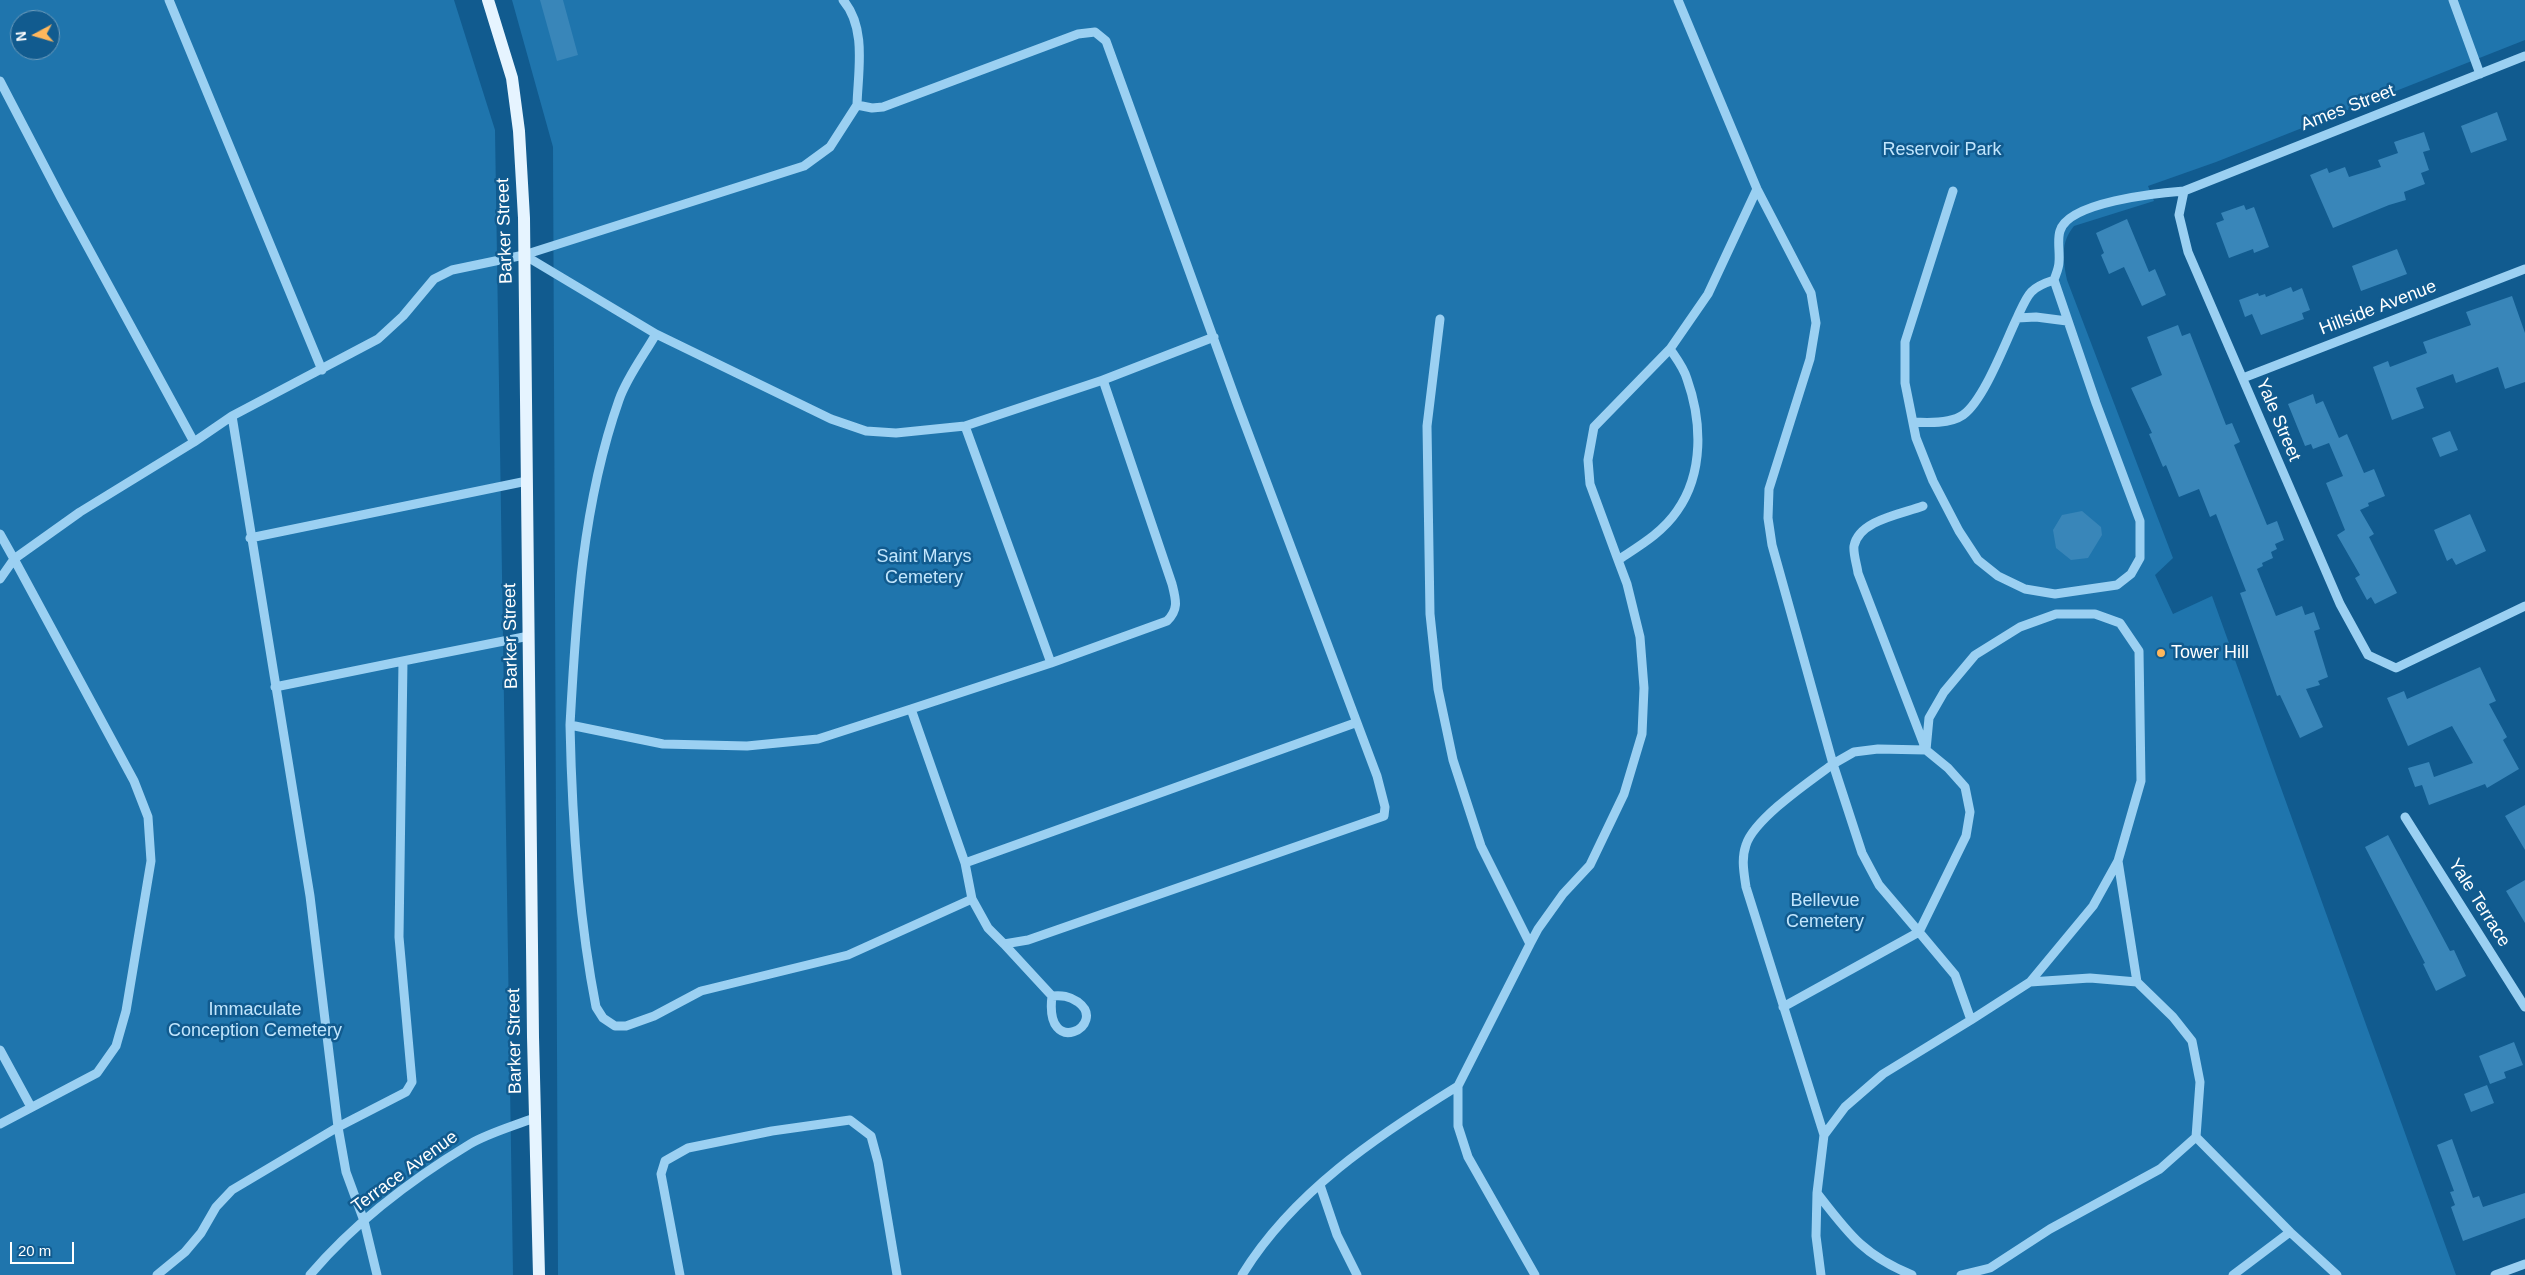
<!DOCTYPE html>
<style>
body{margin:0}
#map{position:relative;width:2525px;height:1275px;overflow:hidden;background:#115b8f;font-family:Helvetica,sans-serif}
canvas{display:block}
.north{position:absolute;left:10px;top:10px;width:50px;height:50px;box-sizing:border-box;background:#115b8f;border:1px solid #709dbc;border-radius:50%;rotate:264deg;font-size:14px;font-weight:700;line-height:20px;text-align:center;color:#fff}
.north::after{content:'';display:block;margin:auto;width:18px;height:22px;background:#ffb75c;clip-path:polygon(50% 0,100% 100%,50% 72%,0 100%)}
.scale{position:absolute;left:10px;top:1242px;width:64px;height:22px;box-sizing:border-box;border:2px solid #fff;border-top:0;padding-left:6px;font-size:15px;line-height:18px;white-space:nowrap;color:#fff;-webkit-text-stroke:4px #115b8f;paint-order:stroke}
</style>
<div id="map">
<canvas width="2525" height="1275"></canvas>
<div class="north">N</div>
<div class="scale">20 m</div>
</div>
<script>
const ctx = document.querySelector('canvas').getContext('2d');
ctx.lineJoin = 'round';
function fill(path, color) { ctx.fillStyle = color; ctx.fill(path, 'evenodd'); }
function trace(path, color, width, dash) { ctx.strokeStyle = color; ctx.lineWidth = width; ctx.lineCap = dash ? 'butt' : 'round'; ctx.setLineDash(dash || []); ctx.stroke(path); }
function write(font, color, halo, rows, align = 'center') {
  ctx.font = font + ' Helvetica,sans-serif'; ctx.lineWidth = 5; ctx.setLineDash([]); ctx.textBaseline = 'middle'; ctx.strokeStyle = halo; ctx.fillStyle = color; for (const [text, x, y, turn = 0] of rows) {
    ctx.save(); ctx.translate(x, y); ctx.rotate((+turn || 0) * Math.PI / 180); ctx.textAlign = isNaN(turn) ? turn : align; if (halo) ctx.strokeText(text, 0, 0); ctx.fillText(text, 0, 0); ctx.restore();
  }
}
const green = new Path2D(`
 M0 0H454L495 130 513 1275H0ZM20 20H50V50H20Z
 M512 0H2525V40L2216 162 2148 186 2154 201 2074 226C2060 243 2063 260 2067 280L2173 558 2155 575 2173 614 2212 596 2456 1275H558L553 147Z`);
const building = new Path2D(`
 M540 0H563L578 55 557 61Z
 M2497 112 2507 140 2471 153 2461 126Z
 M2424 132 2430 150 2423 152 2429 170 2421 173 2425 184 2404 192 2406 200 2389 205 2333 228 2310 175 2327 168 2329 173 2345 167 2349 177 2381 167 2378 160 2398 153 2394 142Z
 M2244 205 2246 210 2254 207 2269 247 2254 253 2253 249 2229 258 2216 223 2224 220 2221 213Z
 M2127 219 2149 272 2155 269 2166 295 2142 306 2124 267 2109 274 2101 255 2104 253 2096 233Z
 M2397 249 2407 274 2361 291 2352 266Z
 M2291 287 2293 292 2302 288 2310 310 2302 313 2304 319 2261 335 2252 314 2245 317 2239 300 2258 293 2259 296 2265 294 2266 297Z
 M2512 296 2525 333V382L2505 389 2498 367 2456 383 2453 374 2416 388 2424 408 2392 420 2373 367 2388 361 2390 367 2427 353 2423 342 2471 325 2466 312Z
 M2178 325 2182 336 2190 333 2226 425 2232 423 2240 442 2234 445 2267 525 2277 521 2284 540 2275 544 2277 549 2271 552 2273 558 2262 563 2263 566 2257 569 2276 616 2302 606 2305 615 2314 612 2320 629 2314 631 2328 677 2318 681 2320 685 2306 689 2323 727 2300 738 2280 695 2277 696 2240 593 2246 591 2216 514 2210 517 2199 489 2179 497 2166 465 2163 467 2149 434 2152 433 2131 388 2162 375 2147 337Z
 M2313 394 2316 404 2323 401 2339 438 2347 434 2364 473 2374 469 2385 496 2368 503 2369 506 2360 510 2374 534 2369 537 2397 593 2375 604 2371 597 2367 600 2355 578 2360 575 2337 535 2345 530 2326 483 2343 476 2329 443 2313 449 2311 444 2305 446 2288 404Z
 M2450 431 2458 450 2440 457 2432 438Z
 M2082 511 2101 527 2102 535 2088 558 2071 560 2056 548 2053 530 2062 515Z
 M2470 514 2486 551 2456 565 2452 558 2447 561 2434 530Z
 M2480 667 2496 701 2489 704 2507 737 2503 740 2519 769 2487 788 2485 784 2429 805 2422 785 2415 787 2408 768 2429 762 2434 777 2473 763 2452 726 2408 746 2387 698 2404 691 2407 699Z
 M2525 805V850L2505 816Z
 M2388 835 2450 951 2454 950 2466 976 2436 991 2423 964 2425 963 2365 847Z
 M2525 880V923L2506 891Z
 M2514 1042 2523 1065 2504 1072 2506 1078 2490 1084 2479 1056Z
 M2487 1085 2494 1103 2471 1112 2464 1094Z
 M2452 1139 2473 1198 2479 1196 2483 1207 2525 1193V1218L2463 1241 2451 1207 2455 1205 2450 1192 2454 1191 2437 1145Z`);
const minor = new Path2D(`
 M169 0 322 370
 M843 0C867 28 858 71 857 105L872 108 883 107 1078 34 1095 32 1106 41 1238 406 1377 776 1385 807 1384 816 1028 940 1004 944 988 928 972 899 848 955 701 991 654 1016 626 1026H615L603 1018 596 1007C578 915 572 820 570 725L663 744 747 746 818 739 911 709 965 863 1355 723
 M1678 0 1757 189 1811 293 1816 323 1810 359 1769 489 1768 518 1772 545 1833 764C1810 781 1754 819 1746 845 1741 859 1744 873 1746 887L1824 1135 1817 1193C1848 1233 1863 1255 1912 1275
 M2453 0 2480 74
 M0 81 61 198 194 442
 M1953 191 1905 342V383L1916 438 1933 481 1959 531 1978 560 1998 576 2025 589 2055 594 2117 585 2131 574 2140 558V521L2096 403 2054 280C2029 288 2028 294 2017 318L2036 317 2067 321
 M2184 191 2179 215 2188 252 2340 604 2368 655 2396 668 2525 606
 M2054 280C2056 274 2059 268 2059 262 2060 252 2057 240 2060 231 2068 202 2157 193 2184 191L2525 56
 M1440 319 1427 426 1430 614 1438 689 1453 760 1481 846 1530 944 1458 1086V1126L1468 1157 1535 1275
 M656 334 524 255 804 166 830 147 857 105
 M1670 349 1594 427 1588 460 1590 484 1618 560C1639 546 1662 533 1677 511 1704 473 1702 421 1687 379 1684 368 1676 358 1670 349L1708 294 1757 189
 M2243 378 2525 269
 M1103 380 1214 337
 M232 416 378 339 403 316 434 279 452 270 524 255
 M1913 422C1928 423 1950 424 1963 415 1984 400 2005 343 2017 318
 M965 426 1103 380 1172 584C1176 600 1179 609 1167 621L1051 663
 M1923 506C1902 514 1859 520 1854 546 1853 554 1857 565 1858 573L1926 750 1948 768 1965 787 1970 812 1966 836 1919 932 1955 975 1971 1020 2030 982 2090 978 2137 982 2173 1017 2192 1041 2200 1082 2196 1137 2160 1169 2050 1229 1990 1268 1961 1275
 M0 534 14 559 80 512 194 442 232 416 310 896 338 1127 406 1092 412 1082 399 937 403 661 275 687
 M250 538 527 481
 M0 579 14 559 134 781 148 817 151 861 126 1011 116 1046 97 1073 0 1124
 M403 661 529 636
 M570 725C576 616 582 505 619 400 627 377 644 355 656 334L831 419 866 431 896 433 965 426 1051 663 911 709
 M2405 817 2525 1007
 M2118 861 2137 982
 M965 863 972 899
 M1004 944 1052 996C1044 1060 1109 1025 1078 1002 1069 996 1062 995 1052 996
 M1530 944 1538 929 1563 894 1590 865 1624 794 1642 734 1644 688 1640 637 1627 584 1618 560
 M1783 1007 1919 932 1879 885 1862 853 1833 764 1854 752 1878 749 1926 750 1929 718 1944 692 1975 655 2020 627 2056 614H2095L2120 623 2139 651 2141 781 2118 861 2093 906 2030 982
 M0 1050 31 1107
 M1824 1135 1845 1107 1883 1074 1971 1020
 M2196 1137 2290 1232 2233 1275
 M1320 1185 1337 1235 1357 1275
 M1817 1193 1816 1236 1821 1275
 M2290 1232 2337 1275
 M157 1275 185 1252 201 1233 216 1207 232 1190 338 1127 346 1172 364 1221 377 1275
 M310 1275C354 1223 412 1179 470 1144 489 1133 514 1126 534 1118
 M680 1275 661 1174 665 1161 688 1148 772 1131 850 1120 871 1136 878 1162 897 1275
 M1242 1275C1293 1192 1377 1136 1458 1086
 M2495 1275 2525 1264`);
const major = new Path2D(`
 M488 0 512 78 519 131 524 218 533 1037 539 1275`);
const markers = [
 [2161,653,5,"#ffb75c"]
];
const streetNames = [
 ["Ames Street",2348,108,-21],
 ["Barker Street",505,231,-92],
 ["Hillside Avenue",2378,308,-21],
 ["Yale Street",2278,420,67],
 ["Barker Street",511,636,-91],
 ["Yale Terrace",2479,903,58],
 ["Barker Street",515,1041,-91],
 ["Terrace Avenue",405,1172,-36]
];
const parkNames = [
 ["Reservoir Park",1942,150],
 ["Saint Marys",924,557],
 ["Cemetery",924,578],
 ["Bellevue",1825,901],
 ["Cemetery",1825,922],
 ["Immaculate",255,1010],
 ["Conception Cemetery",255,1031]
];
const poiNames = [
 ["Tower Hill",2171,653]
];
fill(green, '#1f75ad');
fill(building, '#3986b9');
trace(minor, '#9bd0f2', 9);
trace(major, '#e6f4ff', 12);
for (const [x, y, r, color] of markers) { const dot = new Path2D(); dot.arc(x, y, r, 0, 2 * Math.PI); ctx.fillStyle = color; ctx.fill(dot); trace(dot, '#115b8f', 2); }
write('18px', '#fff', '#115b8f', streetNames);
write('18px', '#c2e6fd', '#115b8f', parkNames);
write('18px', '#fff', '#115b8f', poiNames, 'left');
</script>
